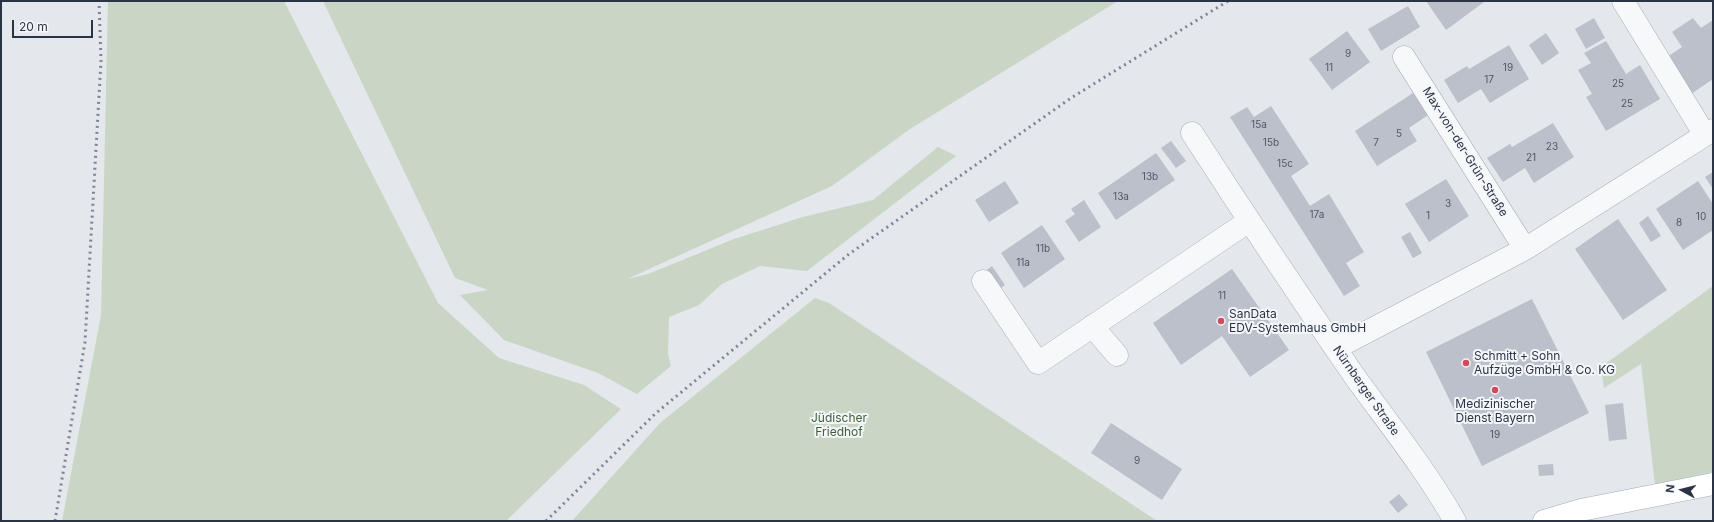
<!DOCTYPE html>
<meta charset="utf-8">
<style>
body{margin:0}
#map{position:relative;width:1714px;height:522px;overflow:hidden;background:#e4e7ec;font-family:Inter,sans-serif}
canvas{display:block}
.frame{position:absolute;inset:0;border:2px solid #2b3445;pointer-events:none}
.north{position:absolute;left:1662px;top:470px;width:40px;height:40px;-webkit-text-stroke:3px #f4f6f9;paint-order:stroke;rotate:277deg;font-size:11px;font-weight:700;line-height:16px;text-align:center;color:#2b3445}
.north::after{content:'';display:block;margin:auto;width:14px;height:18px;background:#2b3445;clip-path:polygon(50% 0,100% 100%,50% 72%,0 100%)}
.scale{position:absolute;left:12px;top:20px;width:81px;height:18px;box-sizing:border-box;border:2px solid #2b3445;border-top:0;padding-left:5px;font-size:12px;line-height:14px;white-space:nowrap;color:#2b3445;-webkit-text-stroke:3px #f4f6f9;paint-order:stroke}
</style>
<div id="map">
<canvas width="1714" height="522"></canvas>
<div class="frame"></div>
<div class="north">N</div>
<div class="scale">20 m</div>
</div>
<script>
const ctx = document.querySelector('canvas').getContext('2d');
ctx.lineJoin = 'round';
function fill(path, color) { ctx.fillStyle = color; ctx.fill(path, 'evenodd'); }
function trace(path, color, width, dash) { ctx.strokeStyle = color; ctx.lineWidth = width; ctx.lineCap = dash ? 'butt' : 'round'; ctx.setLineDash(dash || []); ctx.stroke(path); }
function write(font, color, halo, rows, align = 'center') {
  ctx.font = font + ' Inter,sans-serif'; ctx.lineWidth = 4; ctx.setLineDash([]); ctx.textBaseline = 'middle'; ctx.strokeStyle = halo; ctx.fillStyle = color; for (const [text, x, y, turn = 0] of rows) {
    ctx.save(); ctx.translate(x, y); ctx.rotate((+turn || 0) * Math.PI / 180); ctx.textAlign = isNaN(turn) ? turn : align; if (halo) ctx.strokeText(text, 0, 0); ctx.fillText(text, 0, 0); ctx.restore();
  }
}
const green = new Path2D(`
 M108 1H284L438 303 499 358 584 385 621 409 506 521H62L101 315Z
 M323 1H1118L910 129 832 186 627 279 648 274 734 239 803 217 873 200 938 147 956 156 807 271 760 266 722 284 699 305 669 317 668 354 671 366 637 394 598 373 504 340 460 295 488 290 455 278Z
 M1713 286V472L1655 485 1641 364 1604 388 1601 367Z
 M815 298 829 303 1157 521H572L660 423Z`);
const building = new Path2D(`
 M1426 1H1483L1484 2 1446 30Z
 M1408 6 1420 27 1381 51 1368 29Z
 M1594 18 1605 38 1586 49 1575 29Z
 M1693 18 1701 28 1713 20V79L1691 94 1667 57 1682 47 1672 32Z
 M1347 31 1370 62 1332 90 1309 59Z
 M1546 33 1559 53 1542 65 1529 45Z
 M1606 41 1626 74 1640 65 1660 99 1606 131 1586 97 1592 94 1578 70 1591 63 1584 53Z
 M1509 45 1529 79 1490 103 1481 89 1458 103 1444 80 1467 66 1469 69Z
 M1413 93 1428 115 1409 128 1417 141 1377 166 1355 131Z
 M1271 106 1309 164 1291 176 1310 206 1329 194 1364 252 1346 263 1360 286 1344 296 1230 117 1247 107 1254 117Z
 M1553 123 1574 157 1534 183 1525 168 1503 182 1487 158 1510 144 1512 147Z
 M1171 141 1186 161 1176 168 1161 148Z
 M1156 153 1175 180 1116 220 1098 193Z
 M1713 172V189L1705 177Z
 M1446 179 1469 216 1429 242 1405 204Z
 M1005 181 1019 203 989 222 975 200Z
 M1698 181 1713 204V230L1683 250 1656 209Z
 M1084 200 1101 227 1079 242 1065 221 1075 214 1071 209Z
 M1648 216 1661 236 1651 242 1639 223Z
 M1618 219 1667 290 1623 320 1575 249Z
 M1042 225 1065 259 1024 288 1001 253Z
 M1410 232 1422 253 1413 258 1401 237Z
 M992 266 1005 285 997 291 984 272Z
 M1232 269 1289 350 1250 377 1222 336 1181 365 1153 323Z
 M1532 299 1589 413 1482 466 1426 352Z
 M1623 403 1627 439 1609 441 1605 405Z
 M1111 423 1182 469 1162 500 1091 453Z
 M1553 464 1554 475 1539 476 1538 465Z
 M1399 494 1408 505 1398 513 1389 502Z`);
const minor = new Path2D(`
 M1623 1 1705 135
 M1404 57 1525 249
 M1192 133C1245 215 1299 296 1355 377 1389 424 1426 470 1455 521
 M983 281 1038 363 1249 221
 M1092 326 1117 355
 M1336 348 1525 249 1713 130`);
const major = new Path2D(`
 M1544 521 1581 510 1713 484`);
const rail = new Path2D(`
 M55 521 85 342 101 61 99 1
 M546 521 656 413 849 254 1071 98 1228 1`);
const markers = [
 [1221,321,4,"#d1495b"],
 [1466,363,4,"#d1495b"],
 [1495,390,4,"#d1495b"]
];
const numberNames = [
 ["9",1348,54],
 ["11",1329,68],
 ["19",1508,68],
 ["17",1489,80],
 ["25",1618,84],
 ["25",1627,104],
 ["15a",1259,125],
 ["5",1399,134],
 ["15b",1271,143],
 ["7",1376,143],
 ["23",1552,147],
 ["21",1531,158],
 ["15c",1285,164],
 ["13b",1150,177],
 ["13a",1121,197],
 ["3",1448,204],
 ["17a",1317,215],
 ["1",1428,216],
 ["10",1701,217],
 ["8",1679,223],
 ["11b",1043,249],
 ["11a",1023,263],
 ["11",1222,296],
 ["19",1495,435],
 ["9",1137,461]
];
const streetNames = [
 ["Max-von-der-Grün-Straße",1465,152,58],
 ["Nürnberger Straße",1366,391,55]
];
const poiNames = [
 ["SanData",1229,314],
 ["EDV-Systemhaus GmbH",1229,328],
 ["Schmitt + Sohn",1474,356],
 ["Aufzüge GmbH & Co. KG",1474,370],
 ["Medizinischer",1495,404,"center"],
 ["Dienst Bayern",1495,418,"center"]
];
const parkNames = [
 ["Jüdischer",839,418],
 ["Friedhof",839,432]
];
fill(green, '#c9d6c5');
fill(building, '#bbc0ca');
trace(minor, '#a9aeb7', 23);
trace(major, '#a3abb8', 23);
trace(minor, '#f7f8fa', 22);
trace(major, '#fff', 22);
trace(rail, '#7d8696', 3, [2, 4]);
for (const [x, y, r, color] of markers) { const dot = new Path2D(); dot.arc(x, y, r, 0, 2 * Math.PI); ctx.fillStyle = color; ctx.fill(dot); trace(dot, '#f4f6f9', 1.5); }
write('10px', '#4f5766', null, numberNames);
write('12px', '#2b3445', '#f4f6f9', streetNames);
write('12px', '#2b3445', '#f4f6f9', poiNames, 'left');
write('12px', '#3f6138', '#f4f6f9', parkNames);
</script>
